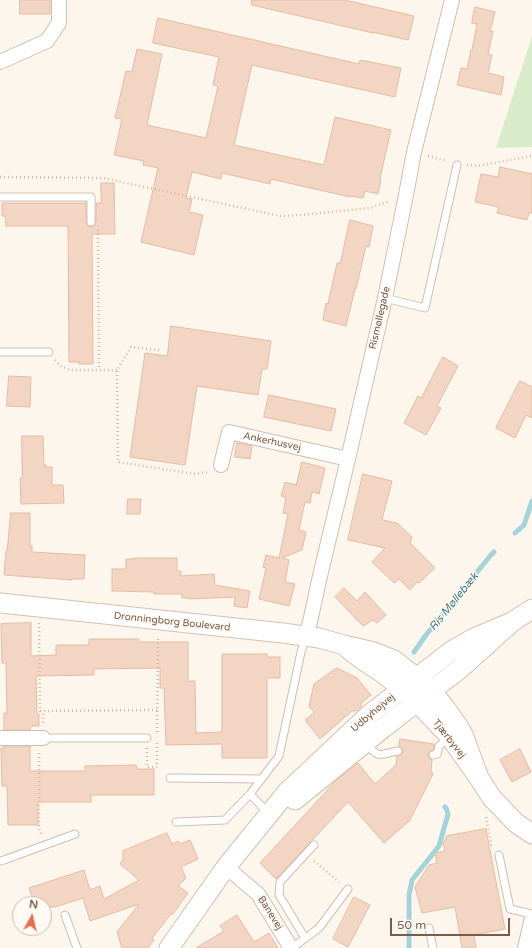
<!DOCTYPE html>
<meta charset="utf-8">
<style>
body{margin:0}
#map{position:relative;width:532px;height:948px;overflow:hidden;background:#fdf6ec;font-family:"Varela Round",sans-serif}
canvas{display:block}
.north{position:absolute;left:12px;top:896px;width:40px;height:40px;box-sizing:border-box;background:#fffaf3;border:1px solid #cabbb1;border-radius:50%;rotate:8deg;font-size:11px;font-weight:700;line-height:16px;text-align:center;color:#7a5c4d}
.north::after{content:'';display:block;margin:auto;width:14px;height:18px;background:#e76f51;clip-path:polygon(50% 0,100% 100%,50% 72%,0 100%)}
.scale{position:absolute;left:390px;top:918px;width:120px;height:18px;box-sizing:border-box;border:2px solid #7a5c4d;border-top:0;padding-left:5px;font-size:12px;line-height:14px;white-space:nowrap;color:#7a5c4d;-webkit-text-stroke:3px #fffaf3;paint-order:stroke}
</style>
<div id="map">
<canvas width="532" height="948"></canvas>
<div class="north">N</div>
<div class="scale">50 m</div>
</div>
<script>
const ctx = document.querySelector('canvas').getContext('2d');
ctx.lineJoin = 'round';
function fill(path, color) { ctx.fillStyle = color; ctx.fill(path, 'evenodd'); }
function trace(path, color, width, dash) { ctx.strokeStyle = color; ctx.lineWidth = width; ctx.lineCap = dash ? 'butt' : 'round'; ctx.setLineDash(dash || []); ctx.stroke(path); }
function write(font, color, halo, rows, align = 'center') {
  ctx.font = font + ' "Varela Round",sans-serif'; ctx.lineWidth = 3; ctx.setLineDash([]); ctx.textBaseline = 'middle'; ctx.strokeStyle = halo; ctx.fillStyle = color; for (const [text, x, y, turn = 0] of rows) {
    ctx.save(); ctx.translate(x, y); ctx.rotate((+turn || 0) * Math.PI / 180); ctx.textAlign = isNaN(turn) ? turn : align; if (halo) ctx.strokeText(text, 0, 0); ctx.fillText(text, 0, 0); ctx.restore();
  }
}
const green = new Path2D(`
 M532 36V147L496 148Z`);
const stream = new Path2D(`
 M515 533 524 525 532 501
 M414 652 426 635 490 556 494 552
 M409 948V895L412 880 439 846 448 814 446 808 445 807`);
const building = new Path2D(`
 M20 0H50V14H20Z
 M252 0H345L414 16 408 40 373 32V33L252 5Z
 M475 7 495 12 490 31H493L488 54 492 55 488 73 504 77 501 95 457 85 461 68 467 69 471 50H472L477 24 472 23Z
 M158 18 359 64 360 60 401 68 395 97 252 65 234 145 324 165 335 117 391 130 380 178 381 179 378 194 365 191 363 198 350 196V197L271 179 270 184 222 173 221 179 192 172 186 198 192 199 189 212 203 215 194 255 141 242 158 168 143 165 144 161 114 155 122 119 115 118 126 71 132 72 137 49 162 54 147 125 206 138 218 86 213 85 219 57 153 43Z
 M500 167 532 174V213H529L527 220 497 213 499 207 475 202 481 174 498 177Z
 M101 183H114L115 234H92L93 364H79V362H69L68 226H6L5 216H2V203H86V222L88 226 91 227 94 226 96 222V203H101Z
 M350 220 373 226 369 247 366 246 356 289H355L346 326 323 320 326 303 328 304 337 263H340Z
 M171 326 271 341 267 369H262L258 395 197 386 185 465 130 457 145 353 167 356Z
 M443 357 458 366 437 406 441 408 426 435 404 423 418 396 421 398Z
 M9 376 31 377 30 407 7 406Z
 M520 381 532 387V418L526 415 515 438 496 428Z
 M269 395 336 409 331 431 264 417Z
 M22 436H43L44 465H46V467H52V485H63L64 503 21 504 20 478H22Z
 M237 443 252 446 250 459 235 457Z
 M302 462 325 468 319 494 312 492 310 503 305 502 299 530 306 532 302 550 282 558 289 560 285 582 295 584 289 606 259 599 266 568 263 567 266 555 279 558 288 514 283 513 286 498 281 496 285 482 296 485Z
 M363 474 392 481 382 520 397 523 412 537 410 543 435 568 419 583 417 582 410 590 399 579 394 583 372 562 385 548 348 540Z
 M128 499H141L140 514H127Z
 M11 513H30V546H32V552L85 555 84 579H72V580L4 575 6 551 7 550Z
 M134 558H177V571H181V576L214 574 215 585 250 591 247 608 234 606 235 597 189 599V598H182V594H154V592L112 591V569H126V559H134Z
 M344 588 357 601 365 592 386 615 377 623 373 620 363 626 335 597Z
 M31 623V656L56 655V645H89V639H139V642H188V681H195L196 733 222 732V654H267V657H280V678H267V758H222V744L166 745 164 688H160V668L94 669V675L36 676 37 714H39V726H30V730H4V713H7L6 663H2L1 624Z
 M337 668 357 678 371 695 361 703V707L356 711H352L320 739 305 720 315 712 309 707 314 684Z
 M400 739 434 744 433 750 430 751 428 754 429 758 432 760 431 770 433 774 409 822H408L384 843 348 802 276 879 260 863 333 784V783L358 763 375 784 396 765 397 756 401 755 403 752 402 748 399 746Z
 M4 746H30V771H85V766L136 765 137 769H154V795H91V802H38V825H8L7 786H2L1 748H4Z
 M520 749 531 772 512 782 500 760Z
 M486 829 505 929 474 935 476 948H462L455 907 422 913 415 887 429 865 437 863 435 853 445 851 443 843 447 836Z
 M167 833 172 844 178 841 180 844 190 840 198 859 181 867 186 878 178 886 188 893 173 914H171L152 938 154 940 148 948H122L117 932 139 904 90 921 83 898 55 907V906L44 909V904H35L29 888 84 870 90 890 100 886 104 899 139 880 120 864 123 859V851Z
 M354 897 370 905 348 947 333 939Z
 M237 915 254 942 269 933 278 948H196L224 931 220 926Z`);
const path = new Path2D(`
 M428 156 447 161
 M467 165 478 166 532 156
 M0 177 103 178 280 216 301 215 370 208 390 201
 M98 230 99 370
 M159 350 131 347 117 370 118 462 195 474 209 472
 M55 360 61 366 71 370H117
 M39 623 40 711 43 714V723
 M40 711 157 710
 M157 732 158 637
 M147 748V767H157V743
 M39 753V828L42 836
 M486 817 492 848
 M314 861 339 882`);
const lane = new Path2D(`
 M0 197H91V222
 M385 298 425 308 457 165
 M0 352H49
 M43 738H147
 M366 743C379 760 380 754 398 751
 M433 755 437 754 439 746 449 738
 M170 778 261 779
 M250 794 269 814
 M176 822 225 820 250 794 279 756 301 652 306 636
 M499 855 510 909 532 914
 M0 861 4 860 75 834
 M65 915 77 948
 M429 928 433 948
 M305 938 279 895 280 882 314 845
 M292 948 319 928 348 889`);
const street = new Path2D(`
 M0 62 47 41 59 23V0
 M221 465 229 432 348 459
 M306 636 310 622 320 576 348 459 385 298 406 195 414 152 452 0
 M0 738H43
 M226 867 258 894 291 948
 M525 948 532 918`);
const secondary = new Path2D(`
 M0 603 283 633 319 638 344 645 374 652 394 660 417 678 432 691 446 709 460 729 464 737 479 778
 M348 649 367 663 381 672 403 689 417 702 450 737 479 778 492 798 516 823 532 834
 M295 800 382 729 461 668 512 622 532 609
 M169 948 226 867 287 792 303 777 370 714 450 652 472 639 512 622`);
const streetNames = [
 ["Rismøllegade",380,318,-77],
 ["Ankerhusvej",272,442,12],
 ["Dronningborg Boulevard",172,622,6],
 ["Udbyhøjvej",373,713,-40],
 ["Tjærbyvej",449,739,52],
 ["Banevej",270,913,58]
];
const waterNames = [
 ["Ris Møllebæk",454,602,-51]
];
fill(green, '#d8ecc9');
trace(stream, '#a5d3da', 5);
fill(building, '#f3d5c3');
trace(building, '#e6bba3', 1);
trace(lane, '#d1beb0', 9);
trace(street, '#d1beb0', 16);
trace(secondary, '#d6c0b0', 21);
trace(path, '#d9b8a5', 2.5, [1, 3]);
trace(lane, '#fff', 7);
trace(street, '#fff', 14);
trace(secondary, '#fff', 19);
write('10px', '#7a5c4d', '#fffaf3', streetNames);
write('italic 11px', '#437c86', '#fffaf3', waterNames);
</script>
